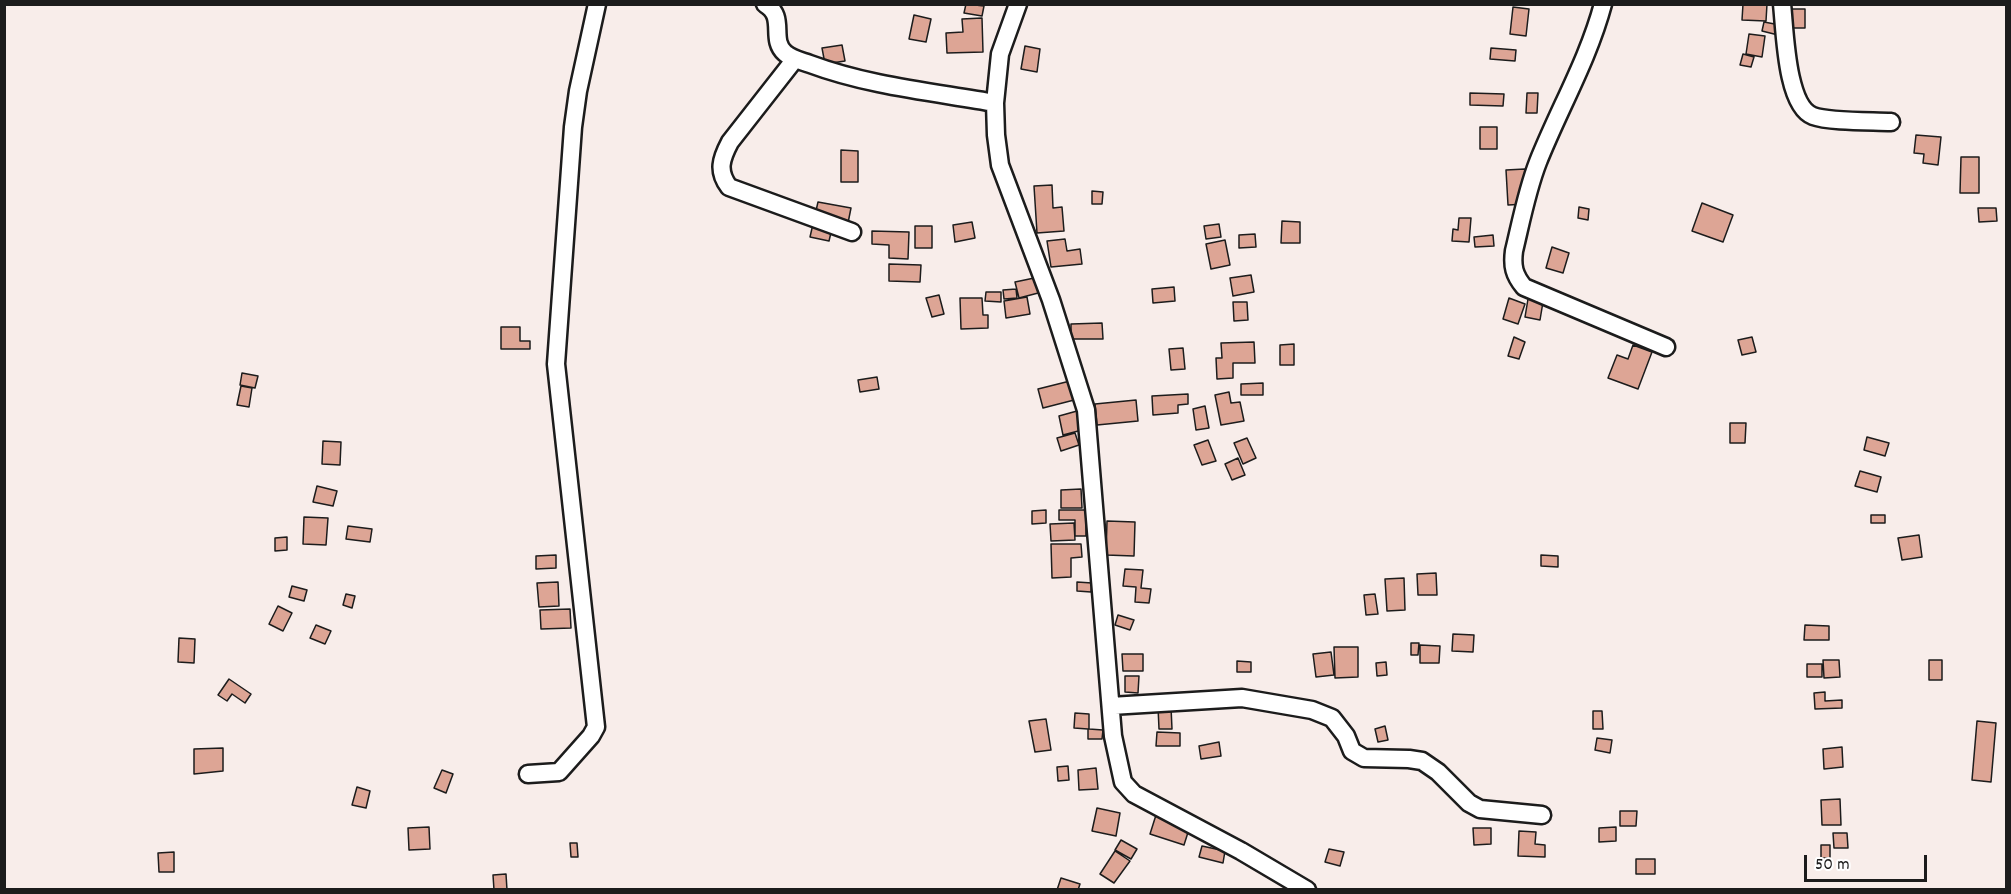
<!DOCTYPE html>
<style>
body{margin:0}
#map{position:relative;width:2011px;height:894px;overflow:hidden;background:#f8edea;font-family:Dekko,sans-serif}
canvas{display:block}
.frame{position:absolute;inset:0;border:6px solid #1c1c1c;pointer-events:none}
.scale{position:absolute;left:1804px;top:855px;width:123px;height:27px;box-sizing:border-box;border:3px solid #1c1c1c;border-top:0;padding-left:8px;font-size:18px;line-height:21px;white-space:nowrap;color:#1c1c1c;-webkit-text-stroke:4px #fff;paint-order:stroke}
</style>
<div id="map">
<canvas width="2011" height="894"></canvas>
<div class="frame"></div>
<div class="scale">50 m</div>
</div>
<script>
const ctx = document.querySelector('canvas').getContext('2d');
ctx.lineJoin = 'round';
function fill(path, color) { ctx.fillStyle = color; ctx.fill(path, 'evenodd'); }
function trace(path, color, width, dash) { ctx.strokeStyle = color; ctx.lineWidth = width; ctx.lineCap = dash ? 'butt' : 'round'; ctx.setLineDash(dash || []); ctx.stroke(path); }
const building = new Path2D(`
 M966 4 984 6 982 16 964 13Z
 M1743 4H1767L1766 21 1742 20Z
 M1513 7 1529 9 1526 36 1510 34Z
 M1786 9H1805V28H1786Z
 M914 15 931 19 926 42 909 39Z
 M982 18 983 52 947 53 946 33 963 32 962 19Z
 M1764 22 1780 25 1778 35 1762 31Z
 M1749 34 1765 36 1762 57 1746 54Z
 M842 45 845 61 825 64 822 48Z
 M1025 46 1040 49 1037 72 1021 69Z
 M1491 48 1516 50 1515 61 1490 59Z
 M1743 54 1754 57 1751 67 1740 65Z
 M1470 93 1504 94 1503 106 1470 105Z
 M1527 93H1538L1537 113H1526Z
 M1480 127H1497V149H1480Z
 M1916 135 1941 137 1938 165 1923 163 1924 154 1914 153Z
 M841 150 858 151V182H841Z
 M1961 157H1979V193H1960Z
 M1525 169 1527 204 1508 205 1506 170Z
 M1052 185 1053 208 1062 207 1064 231 1037 233 1034 186Z
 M1092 191 1103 192 1102 204H1092Z
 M818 202 851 208 848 223 834 220 829 241 810 237Z
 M1702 203 1733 215 1723 242 1692 231Z
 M1579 207 1589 209 1588 220 1578 218Z
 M1978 208H1996L1997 221 1979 222Z
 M1459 218H1471L1469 242 1452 241 1453 229 1458 230Z
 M1282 221 1300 222V243H1281Z
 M972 222 975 238 955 242 953 225Z
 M1219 224 1221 237 1206 239 1204 226Z
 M915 226H932V248H915Z
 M872 231 909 232 908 259 889 258V245L872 244Z
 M1255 234 1256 247 1239 248V235Z
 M1493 235 1494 246 1475 247 1474 237Z
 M1065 239 1067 251 1080 249 1082 264 1051 267 1047 241Z
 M1225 240 1230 265 1211 269 1206 244Z
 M1552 247 1569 253 1563 273 1546 268Z
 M889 264 921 265 920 282 889 281Z
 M1251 275 1254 292 1233 296 1230 278Z
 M1039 277 1042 292 1019 298 1015 282Z
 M1174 287 1175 301 1153 303 1152 289Z
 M1016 289 1017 298 1004 299 1003 290Z
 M986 292H1001V302L985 301Z
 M939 295 944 314 932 317 926 298Z
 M1027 297 1030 314 1006 318 1004 301Z
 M960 298H982L983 315H988V328L961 329Z
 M1509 298 1525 304 1518 324 1503 319Z
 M1528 299 1543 302 1540 320 1525 317Z
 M1233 302H1247L1248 320 1234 321Z
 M1102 323 1103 339H1071V324Z
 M501 327H520V341H530V349H501Z
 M1514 337 1525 342 1519 359 1508 356Z
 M1752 337 1756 352 1742 355 1738 340Z
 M1254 342 1255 363H1233V378L1217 379 1216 358H1222L1221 343Z
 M1294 344V365H1280V345Z
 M1633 345 1652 352 1638 389 1608 378 1617 355 1628 359Z
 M1183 348 1185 369 1171 370 1169 349Z
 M242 373 258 376 255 388 240 385Z
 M877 377 879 389 860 392 858 380Z
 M1074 380 1078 399 1043 408 1038 389Z
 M1263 383V395H1241V384Z
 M241 386 252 388 249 407 237 405Z
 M1229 392 1231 403 1240 402 1244 421 1221 425 1215 395Z
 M1188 394V404L1178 405V413L1153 415 1152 396Z
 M1136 400 1138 421 1097 425 1095 404Z
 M1205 406 1209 428 1196 430 1193 409Z
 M1077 411 1082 430 1063 435 1059 416Z
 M1730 423H1746L1745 443H1730Z
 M1075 433 1079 445 1061 451 1057 438Z
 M1867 437 1889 443 1885 456 1864 450Z
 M1247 438 1256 458 1243 464 1234 443Z
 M1208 440 1216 461 1202 465 1194 445Z
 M323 441 341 442 340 465 322 464Z
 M1238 458 1245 475 1232 480 1225 464Z
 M1860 471 1881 477 1877 492 1855 486Z
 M317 486 337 491 333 506 313 502Z
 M1081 489 1082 508H1061V490Z
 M1046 510V523L1032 524V511Z
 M1059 510H1086V536H1075V520H1059Z
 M1871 515H1885V523H1871Z
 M304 517 328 518 326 545 303 544Z
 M1107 521 1135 522 1134 556 1106 555Z
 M1074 523 1075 540 1051 541 1050 524Z
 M348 526 372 529 370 542 346 539Z
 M1919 535 1922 557 1902 560 1898 538Z
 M287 537V550L275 551V538Z
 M1051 544H1081L1082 557 1071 558V577L1052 578Z
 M556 555V568L536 569V556Z
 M1541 555 1558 556V567L1541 566Z
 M1125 569 1143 570 1141 588 1151 589 1149 603 1135 602 1136 587 1123 586Z
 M1436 573 1437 595H1418L1417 574Z
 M1404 578 1405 610 1387 611 1385 579Z
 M558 582 559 606 539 607 537 583Z
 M1077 582 1092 583 1091 592 1077 591Z
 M292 586 307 590 304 601 289 597Z
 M346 594 355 596 352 608 343 605Z
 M1375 594 1378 614 1366 615 1364 595Z
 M278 606 292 613 283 631 269 624Z
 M570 609 571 628 541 629 540 610Z
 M1118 615 1134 620 1130 630 1115 625Z
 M316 625 331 631 325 644 310 638Z
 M1805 625 1829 626V640H1804Z
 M1453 634 1474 635 1473 652 1452 651Z
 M179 638 195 639 194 663 178 662Z
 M1411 643H1419L1418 655H1411Z
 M1420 645 1440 646 1439 663H1420Z
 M1334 647H1358V677L1335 678Z
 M1331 652 1334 675 1316 677 1313 654Z
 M1122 654H1143V671H1123Z
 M1823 660H1839L1840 677 1824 678Z
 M1929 660H1942V680H1929Z
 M1237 661 1251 662V672H1237Z
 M1386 662 1387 675 1377 676 1376 663Z
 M1807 664H1822V677H1807Z
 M1125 676H1139L1138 693 1125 692Z
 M229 679 251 694 245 703 232 694 227 701 218 695Z
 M1825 692V701L1842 700V708L1815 709 1814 693Z
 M1158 707H1171L1172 729H1159Z
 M1593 711H1602L1603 729H1593Z
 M1075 713 1089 714V729L1103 730 1102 739H1088V729L1074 728Z
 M1046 719 1051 750 1035 752 1029 721Z
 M1977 721 1996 723 1991 782 1972 780Z
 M1385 726 1388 740 1378 742 1375 729Z
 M1157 732 1180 733V746H1156Z
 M1597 738 1612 740 1610 753 1595 750Z
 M1219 742 1221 756 1201 759 1199 746Z
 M1842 747 1843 767 1824 769 1823 749Z
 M223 748V771L194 774V749Z
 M1068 766 1069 780 1058 781 1057 767Z
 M1096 768 1098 789 1079 790 1078 770Z
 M442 770 453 774 446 793 434 788Z
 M357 787 370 791 366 808 352 805Z
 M1840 799 1841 825H1822L1821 800Z
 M1097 808 1120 813 1116 836 1092 831Z
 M1620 811H1637L1636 826H1620Z
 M1156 815 1190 826 1184 845 1150 834Z
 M429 827 430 849 409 850 408 828Z
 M1616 827V841L1599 842V828Z
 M1473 828H1491V844L1474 845Z
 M1519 831 1536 832 1535 844 1545 845V857L1518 856Z
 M1833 833H1847L1848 848H1834Z
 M1121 840 1137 849 1131 859 1115 850Z
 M570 843H577L578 857H571Z
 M1821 845H1830V858H1821Z
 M1202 846 1225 851 1223 863 1199 857Z
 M1329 849 1344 852 1340 866 1325 862Z
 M1115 851 1130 861 1114 883 1100 874Z
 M174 852V872H159L158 853Z
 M1636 859H1655V874H1636Z
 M506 874 507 890H494L493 875Z
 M1061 878 1080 884 1078 890H1057Z`);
const street = new Path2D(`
 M765 4C787 17 769 39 785 53 791 59 802 61 810 64 869 86 933 92 995 103
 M1018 4 1000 54 995 103 996 135 1000 165 1051 300 1086 410 1113 736 1123 782 1134 794 1241 851 1307 890
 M1603 4C1588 60 1559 109 1538 162 1527 190 1521 222 1514 251 1512 266 1514 275 1524 287L1666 347
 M1782 4C1785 30 1786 106 1813 116 1829 122 1872 121 1891 122
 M795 59 730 142C721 159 717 171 729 187L852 232
 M1111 706 1242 698 1312 710 1332 718 1346 736 1352 751 1364 758 1409 759 1422 761 1438 772 1469 803 1480 809 1542 815
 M528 774 559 772 591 736 596 727 556 364 573 127 578 91 597 4`);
fill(building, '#dda595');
trace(building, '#1c1c1c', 1.5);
trace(street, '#1c1c1c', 21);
trace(street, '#fff', 16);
</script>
